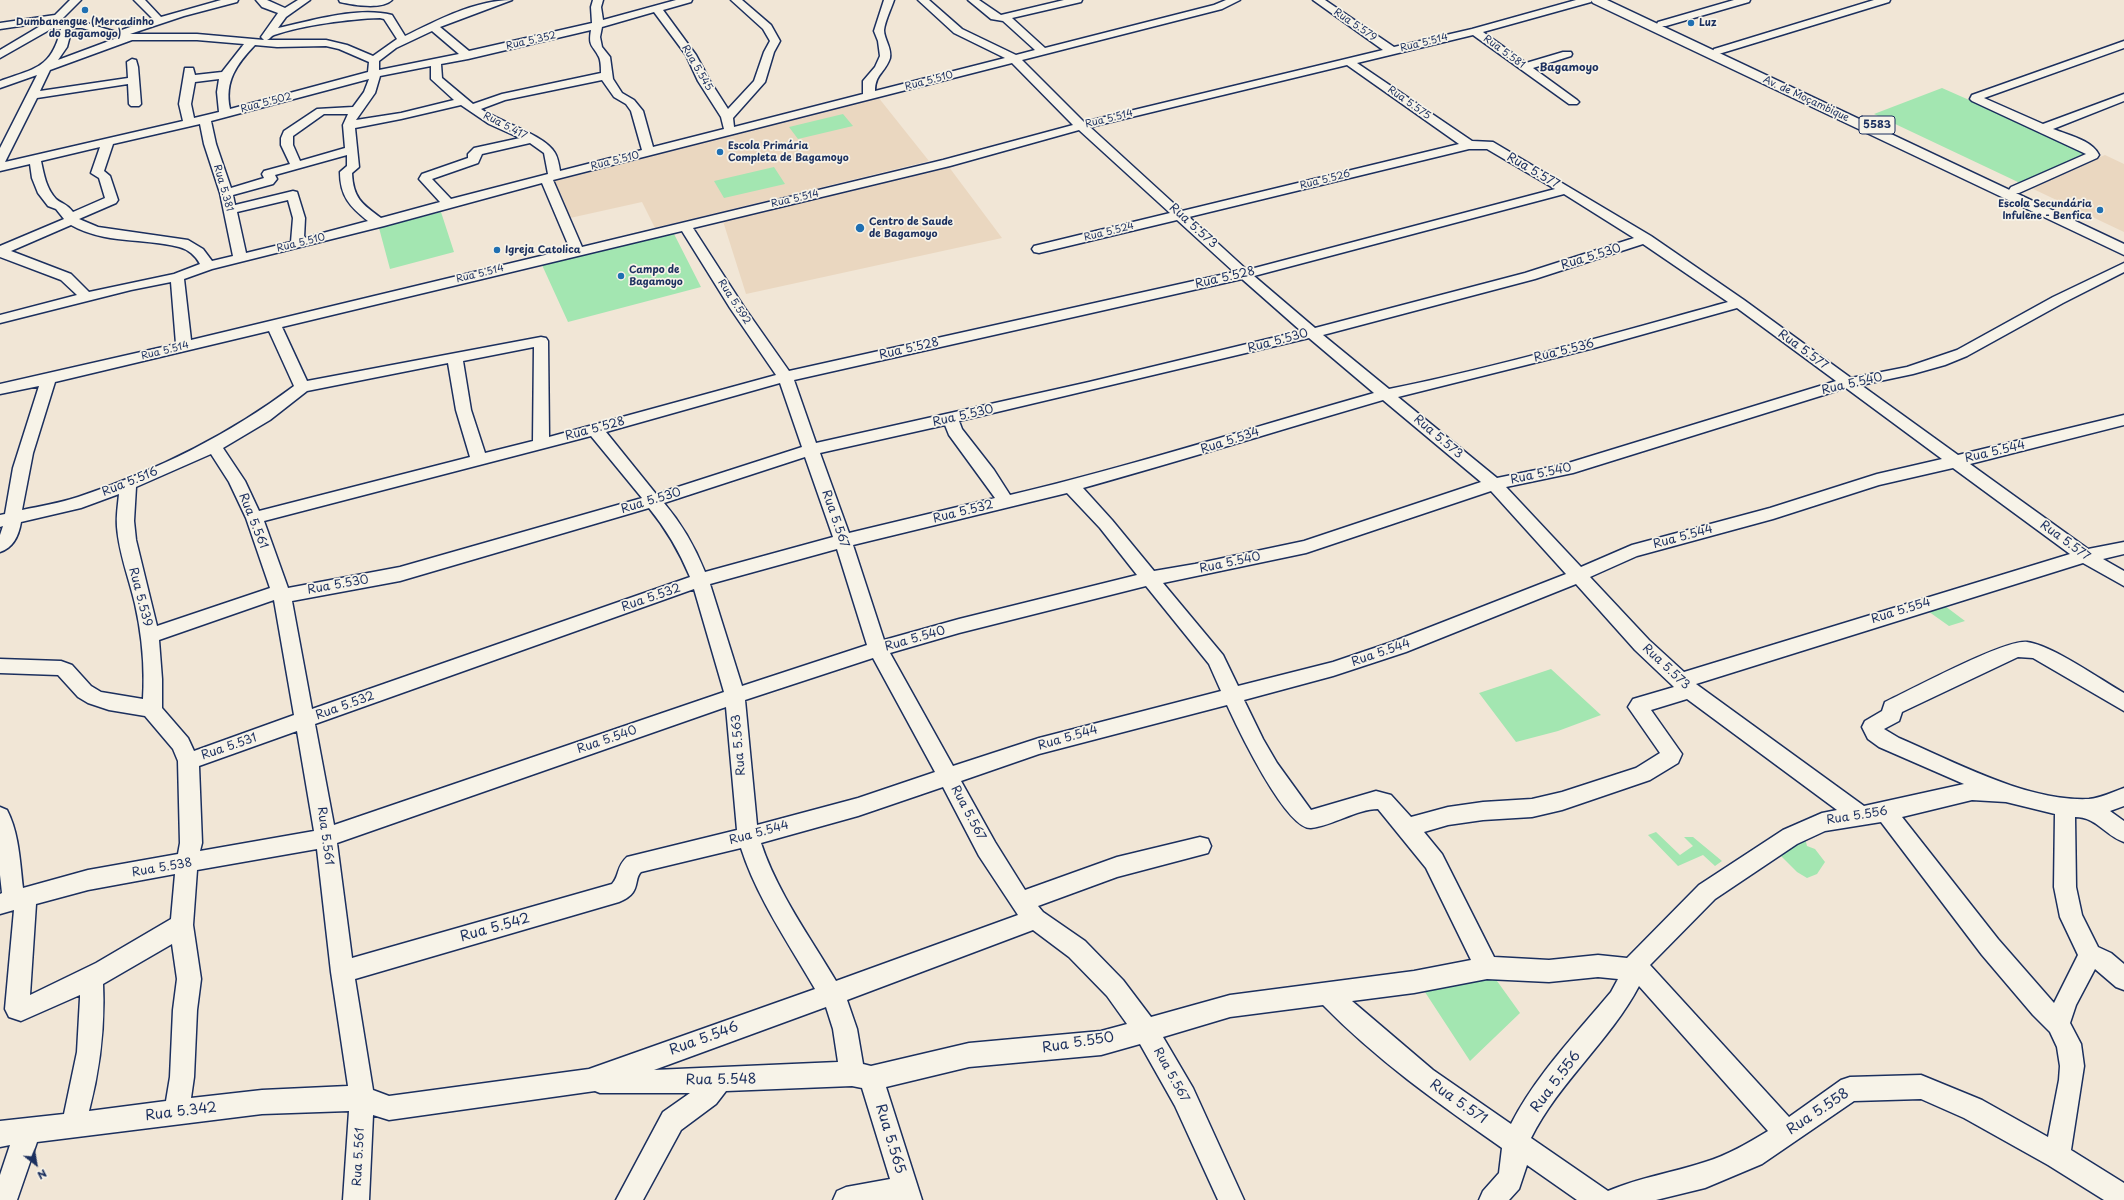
<!DOCTYPE html>
<meta charset="utf-8">
<style>
body{margin:0}
#map{position:relative;width:2124px;height:1200px;overflow:hidden;background:#f1e6d6;font-family:"Playpen Sans",sans-serif}
canvas{display:block}
.north{position:absolute;left:16px;top:1144px;width:40px;height:40px;-webkit-text-stroke:3px #f7f3e8;paint-order:stroke;rotate:149deg;font-size:11px;font-weight:700;line-height:16px;text-align:center;color:#1b2f5e}
.north::after{content:'';display:block;margin:auto;width:14px;height:18px;background:#1b2f5e;clip-path:polygon(50% 0,100% 100%,50% 72%,0 100%)}
</style>
<div id="map">
<canvas width="2124" height="1200"></canvas>
<div class="north">N</div>
</div>
<script>
const ctx = document.querySelector('canvas').getContext('2d');
ctx.lineJoin = 'round';
function fill(path, color) { ctx.fillStyle = color; ctx.fill(path, 'evenodd'); }
function trace(path, color, width, dash) { ctx.strokeStyle = color; ctx.lineWidth = width; ctx.lineCap = dash ? 'butt' : 'round'; ctx.setLineDash(dash || []); ctx.stroke(path); }
function write(font, color, halo, rows, align = 'center') {
  ctx.font = font + ' "Playpen Sans",sans-serif'; ctx.lineWidth = 3.5; ctx.setLineDash([]); ctx.textBaseline = 'middle'; ctx.strokeStyle = halo; ctx.fillStyle = color; for (const [text, x, y, turn = 0] of rows) {
    ctx.save(); ctx.translate(x, y); ctx.rotate((+turn || 0) * Math.PI / 180); ctx.textAlign = isNaN(turn) ? turn : align; if (halo) ctx.strokeText(text, 0, 0); ctx.fillText(text, 0, 0); ctx.restore();
  }
}
const built = new Path2D(`
 M878 97 929 161 655 228 642 202 570 218 552 178Z
 M2105 155 2124 164V232L2029 187Z
 M946 163 1002 238 746 294 722 218Z`);
const green = new Path2D(`
 M1942 88 2089 153 2020 183 1874 114Z
 M843 114 853 126 798 139 789 127Z
 M774 167 785 184 724 198 714 181Z
 M441 212 454 252 390 269 379 228Z
 M673 232 701 287 568 322 542 265Z
 M1941 603 1965 621 1949 626 1925 609Z
 M1551 669 1601 715 1558 731 1516 742 1479 693Z
 M1656 832 1680 855 1693 846 1684 837H1693L1722 861 1715 866 1703 855 1678 866 1648 835Z
 M1805 838 1807 846 1815 849 1825 862 1817 874 1807 878 1797 872 1778 853Z
 M1492 974 1520 1013 1470 1061 1421 986Z`);
const minor = new Path2D(`
 M70 0H81L58 23 83 22 116 32 153 19 134 0H145L161 17 221 0H238L237 2 184 16 130 34H197L264 40 261 37 278 13 262 7 256 0H267L285 8 298 0H310L286 17 278 28C311 21 358 6 392 15L405 36C438 20 475 0 512 0L440 27 469 51 592 23 591 7 593 0H603L601 7 603 20 676 0H692L691 2 663 10 696 55 710 81 728 109 754 81 764 52 770 41 763 29 731 0H742L771 25 780 41 774 52 765 82 733 118 734 127 863 94V81L875 67 880 56 878 41 874 31 884 0H894C891 9 885 21 884 30 884 39 892 48 890 58 885 73 875 74 875 91L1005 58 954 33 918 0H929L962 29 1016 55 1035 50 1003 21 991 19 968 0H979L1001 15 1064 0H1082L1081 2 1012 18 1045 48 1214 5 1226 0H1240L1222 9 1022 60 1084 122 1383 50 1313 0H1325L1394 47 1472 29 1576 0H1592L1591 2 1483 32 1526 63 1563 52H1571L1572 54 1571 56 1533 68 1577 100 1579 102 1577 104H1569L1473 35 1357 63 1472 141 1493 142 1651 236 1744 300 1851 378 1907 367 1957 350 2053 297 2124 263V272L2063 303 1967 356 1945 365 1913 374 1861 385 1958 455 2124 415V425L1970 464 2088 549 2124 542V554L2103 559 2124 571V586L2083 563 1696 684 1864 806 1964 784 1879 747 1868 739 1862 727 1865 721 1882 711 1885 702C1911 690 2005 639 2027 642 2052 645 2101 680 2124 693V711L2033 658 2018 657 1902 712 1899 721 1884 729 1899 738C1955 762 2028 802 2089 799 2100 798 2113 792 2124 788V806L2110 811 2124 821V842C2104 835 2097 817 2075 817L2076 887 2082 915 2098 947 2111 953 2124 964V990L2116 987 2095 969 2076 1005 2070 1023 2081 1044 2084 1066 2071 1150 2124 1183V1200H2104L2048 1165 1964 1118 1921 1099 1854 1101 1762 1164 1705 1188 1656 1200H1577L1527 1165 1519 1189 1509 1200H1479L1483 1191 1499 1173 1502 1148C1438 1103 1379 1062 1323 1005L1230 1017 1163 1037 1193 1088 1244 1200H1218L1175 1106 1140 1044 1101 1055 969 1067 886 1087 922 1200H833L837 1191 846 1187 890 1179 862 1088 852 1086 726 1091 716 1104 681 1130 643 1200H616L663 1112 690 1093H600L595 1091 389 1120 373 1115 369 1200H343L349 1111 262 1114 37 1142 17 1200H0V1175L10 1145 0 1147V1121L64 1114 77 1052 80 998V995L21 1021 9 1017 5 1009 14 910 0 914V894L2 893 0 875V807L7 810C19 833 20 862 23 888L88 870 178 854 180 843 178 761 173 749 145 716 109 710 88 703 78 697 58 675 0 673V659L61 661 72 665 91 686 101 692 143 699C145 667 142 635 135 604 129 578 119 554 117 527 116 516 118 505 119 494L81 508 21 522C19 535 13 548 0 552V535L3 526 0 527V515L5 514 13 468 39 386 0 394V384L176 344 171 282 131 290 0 323V315L77 295 61 280 0 257V246L64 219 56 209 48 206 38 193 32 178 30 164 0 171V148L37 75 0 88V81C35 68 51 69 61 29H51L0 58V50L47 22 0 29V23L55 15ZM654 12 686 55 698 81 721 117 724 129 653 147 643 111 634 100 622 93 613 79 610 57 602 47 600 37 602 27ZM380 18 384 19 397 39 373 56 347 45 326 40H267C270 39 271 36 274 35 304 25 349 19 380 18ZM72 28H82L117 38 58 60 67 47ZM591 30C588 47 593 45 599 57 601 61 601 69 601 73L502 94 473 104 442 78 441 64 468 59ZM432 31 459 54 379 70V61L396 48ZM132 40H197L244 44 222 72 195 75 193 68H185L179 104 183 121 5 162 37 98 128 84 129 104 131 106H139L141 104 138 67 136 60 132 59 127 62 128 78 40 91 50 70ZM255 45 277 47 326 46 339 49 369 62 368 72 230 109C224 81 237 64 255 45ZM1012 63 1073 125 943 160 582 247 553 180ZM1347 65 1459 144 1182 211 1090 127ZM431 66V79L454 100 401 113 356 120 375 93 380 76ZM219 79 217 92 219 112 194 118 191 104 195 82ZM369 79 364 92 353 107 317 109 284 131 281 138V145L290 164 264 171 262 174 264 178 231 188 216 144 211 121ZM602 80 614 97 626 104 631 111 642 150 560 171C559 165 558 158 555 153 545 135 500 122 481 109L505 100ZM461 105 489 124 520 138 474 148 468 154V158L422 174 419 179 440 202 381 218C362 204 353 198 352 173L359 167 355 128 401 119ZM324 114H348L343 125 345 148 300 161 293 145V136ZM200 124 204 144 220 193 233 256 212 261 203 249 188 240 98 227 79 219 116 203 118 200 110 176 104 171 113 144ZM1079 130 1170 213 1034 246 1032 249 1034 252 1039 253 1177 220 1234 272 789 371 744 307 693 228 950 166ZM530 143 544 153 548 174 451 199 432 179 478 163 482 154ZM100 147 91 173 99 178 105 198 73 212C66 203 62 204 56 199 46 188 44 175 41 161ZM1469 149H1487L1555 189 1247 270 1189 217ZM347 155V166L340 172C340 196 350 207 368 221L304 238 305 218 297 192 293 191 235 205 233 195 273 184 277 179 275 175ZM542 183 570 249 191 340 184 279 212 269 384 226ZM1564 194 1634 238 1525 273 1315 328 1254 276ZM288 200 293 218 291 242 246 253 237 212ZM71 225C104 244 144 238 179 247 188 249 196 256 200 264L174 274 89 292 71 274 11 251ZM682 231 730 308 776 375 549 437 548 341 546 338 541 337 307 381 282 327ZM1643 244 1728 302C1615 333 1503 366 1389 389L1323 335 1535 279ZM1242 279 1301 331 1089 382 816 443 794 380ZM1737 308 1836 381 1565 464 1497 478 1398 397 1594 348ZM269 331 294 386C229 435 156 471 78 497 60 503 41 506 22 510L33 453 55 382ZM1309 338 1374 393C1253 427 1133 466 1010 495L994 470 962 429 959 421ZM534 347 533 441 485 453 471 410 463 361ZM448 363 456 410 470 457 259 511 245 481 223 448 270 420 307 391ZM780 383 802 447 656 494 606 432ZM1846 388 1942 459 1877 474 1770 508 1632 545 1581 567 1506 487 1573 473ZM1383 400 1481 482 1304 541 1195 564 1154 571 1112 520 1083 488C1183 460 1283 429 1383 400ZM945 425 949 435 995 498 849 533 820 453ZM591 436 642 498 400 567 288 588 264 521ZM211 454 229 482 246 518 270 588 157 626 136 540 134 521 136 487ZM805 457 833 537 705 572C695 547 682 524 664 503ZM1953 468 2070 554 1684 672 1649 640 1590 577 1637 556 1773 519 1879 485ZM1491 491 1566 574 1392 642 1333 662 1238 686 1223 655 1163 583 1306 553ZM1067 493 1100 528 1137 575 959 619 884 640 853 545ZM649 508C667 530 679 551 690 577L312 709 292 601 400 581ZM837 549 867 645 742 686 710 584ZM1576 584 1635 650 1674 687 1633 699 1628 707 1660 753 1636 768 1562 792 1532 799 1483 802 1448 807 1411 817 1391 795 1376 791 1311 810 1277 763 1263 739 1244 700 1333 676 1406 652ZM1146 586 1209 664 1221 691 1039 738 953 766 890 653 959 633ZM694 589 724 692 334 825 315 724ZM274 600 294 715 194 751 188 738 162 708V679L159 640ZM873 658 935 772 858 798 757 825 745 700ZM1687 699 1837 810 1822 813 1783 830 1699 885 1627 958 1598 955 1549 960 1494 957 1442 854 1424 832 1448 825 1483 820 1532 817 1562 810 1650 780 1678 763 1682 754 1651 710ZM1227 705C1237 727 1286 830 1311 828 1332 826 1357 809 1378 809L1426 868 1471 960 1414 971 1230 995 1151 1017 1123 980 1085 941 1043 912 1038 906 1117 877 1208 853 1211 846 1208 839 1200 837 1117 857 1025 890 995 842 961 781 1039 754ZM726 707 737 830 627 857C616 867 620 875 612 884L352 958 337 843ZM297 731 314 831 200 851 202 843 199 766ZM943 787 979 856 1018 915 836 981C810 937 777 892 761 843L858 816ZM1972 800 2006 802 2055 814 2054 887 2060 917 2078 955 2054 1003 1998 939 1902 817ZM1881 822 1982 955 2033 1015 2050 1032 2057 1047 2060 1066 2059 1080 2048 1137 1982 1100 1921 1075 1850 1077 1841 1080 1789 1117 1650 965 1715 899 1797 844 1825 831ZM741 848C757 898 789 944 815 989L589 1069 389 1096 373 1090 355 979 619 902C642 893 633 880 641 872ZM317 849 331 972 348 1086 262 1090 191 1098 194 1077 197 1010 201 979 193 925 197 870ZM175 874 171 919 96 963 30 995 36 904 88 890ZM1033 930 1069 957 1107 996 1127 1024 1101 1031 969 1043 871 1066 863 1064 857 1029 847 1000ZM172 944 177 979 173 1010 170 1077 166 1101 89 1111C100 1069 105 1027 103 984ZM1598 977 1618 979 1611 992C1576 1034 1536 1075 1511 1124L1433 1070 1352 1001 1414 993 1487 979 1549 982ZM1639 986 1768 1131C1748 1143 1728 1155 1705 1162 1672 1173 1641 1177 1608 1191L1531 1138C1559 1082 1610 1041 1639 986ZM826 1007 833 1029 838 1062 654 1070Z
 M339 0H392C382 10 353 5 340 2Z
 M1734 0H1750L1749 2 1666 26H1658L1657 24 1658 22Z
 M1874 0H1890L1889 2 1722 53 1718 54 1713 51 1714 49Z
 M2124 41V48L1984 98 2043 124 2124 94V101L2053 129C2068 135 2092 140 2099 155L2097 158 2019 193H2011L2009 190 2011 187 2086 154 1972 101 1970 99 1972 95Z`);
const highway = new Path2D(`
 M1591 0H1607L2124 244V255L1593 3Z`);
const markers = [
 [85,10,4,"#1f6fb2"],
 [1691,23,4,"#1f6fb2"],
 [720,152,4,"#1f6fb2"],
 [2100,210,4,"#1f6fb2"],
 [860,228,5,"#1f6fb2"],
 [497,250,4,"#1f6fb2"],
 [621,276,4,"#1f6fb2"]
];
const farPoinames = [
 ["Dumbanengue (Mercadinho",85,22,"center"],
 ["do Bagamoyo)",85,34,"center"],
 ["Luz",1699,23],
 ["Escola Primária",728,146],
 ["Completa de Bagamoyo",728,158],
 ["Escola Secundária",2092,204,"right"],
 ["Infulene - Benfica",2092,216,"right"],
 ["Centro de Saude",869,222],
 ["de Bagamoyo",869,234],
 ["Igreja Catolica",505,250],
 ["Campo de",629,270],
 ["Bagamoyo",629,282]
];
const farStreetnames = [
 ["Rua 5.579",1355,25,34],
 ["Rua 5.352",531,41,-13],
 ["Rua 5.514",1424,43,-14],
 ["Rua 5.581",1504,52,36],
 ["Rua 5.545",697,68,60],
 ["Rua 5.510",929,81,-15],
 ["Av. de Moçambique",1806,99,25],
 ["Rua 5.502",266,103,-15],
 ["Rua 5.575",1409,103,35],
 ["Rua 5.514",1109,119,-14],
 ["Rua 5.417",505,126,27],
 ["Rua 5.510",615,161,-14],
 ["Rua 5.526",1325,180,-14],
 ["Rua 5.381",223,188,74],
 ["Rua 5.514",795,199,-13],
 ["Rua 5.524",1109,232,-14],
 ["Rua 5.510",301,243,-14],
 ["Rua 5.514",480,274,-14],
 ["Rua 5.592",734,302,57],
 ["Rua 5.514",165,351,-14]
];
const farNeighbourhoodnames = [
 ["Bagamoyo",1569,68]
];
const shields = [
 [1877,125,36]
];
const shieldNames = [
 ["5583",1877,125]
];
const streetNames = [
 ["Rua 5.577",1533,171,30],
 ["Rua 5.573",1193,226,42],
 ["Rua 5.530",1591,257,-17],
 ["Rua 5.528",1225,278,-13],
 ["Rua 5.530",1278,341,-15],
 ["Rua 5.528",909,349,-13],
 ["Rua 5.577",1803,350,36],
 ["Rua 5.536",1564,351,-14],
 ["Rua 5.540",1852,384,-13],
 ["Rua 5.530",963,416,-13],
 ["Rua 5.528",595,429,-15],
 ["Rua 5.573",1438,437,40],
 ["Rua 5.534",1230,441,-18],
 ["Rua 5.544",1995,452,-13],
 ["Rua 5.540",1541,474,-12],
 ["Rua 5.516",130,482,-22],
 ["Rua 5.530",651,501,-17],
 ["Rua 5.532",963,512,-14],
 ["Rua 5.567",835,519,71],
 ["Rua 5.561",253,521,68],
 ["Rua 5.544",1683,537,-15],
 ["Rua 5.577",2065,541,36],
 ["Rua 5.540",1230,563,-12],
 ["Rua 5.530",338,585,-10],
 ["Rua 5.539",140,597,75],
 ["Rua 5.532",651,598,-19],
 ["Rua 5.554",1901,611,-17],
 ["Rua 5.540",915,639,-16],
 ["Rua 5.544",1381,653,-19],
 ["Rua 5.573",1666,667,43],
 ["Rua 5.532",345,706,-20],
 ["Rua 5.544",1068,738,-16],
 ["Rua 5.540",607,740,-19],
 ["Rua 5.563",739,745,-95],
 ["Rua 5.531",229,747,-19],
 ["Rua 5.567",968,813,62],
 ["Rua 5.556",1857,816,-9],
 ["Rua 5.544",759,833,-15],
 ["Rua 5.561",325,836,82],
 ["Rua 5.538",162,868,-10],
 ["Rua 5.567",1171,1075,61],
 ["Rua 5.561",359,1157,-87]
];
const nearStreetnames = [
 ["Rua 5.542",495,928,-16],
 ["Rua 5.546",704,1039,-20],
 ["Rua 5.550",1078,1043,-9],
 ["Rua 5.548",721,1080,-1],
 ["Rua 5.556",1556,1082,-53],
 ["Rua 5.571",1458,1102,35],
 ["Rua 5.342",181,1112,-7],
 ["Rua 5.558",1818,1112,-34],
 ["Rua 5.565",890,1139,73]
];
fill(built, '#ead7c0');
fill(green, '#a3e6b1');
trace(minor, '#1b2f5e', 3);
trace(highway, '#1b2f5e', 3);
fill(minor, '#f7f3e8');
fill(highway, '#f7f3e8');
for (const [x, y, r, color] of markers) { const dot = new Path2D(); dot.arc(x, y, r, 0, 2 * Math.PI); ctx.fillStyle = color; ctx.fill(dot); trace(dot, '#f7f3e8', 1.5); }
write('bold 10px', '#1b2f5e', '#f7f3e8', farPoinames, 'left');
write('10px', '#1b2f5e', '#f7f3e8', farStreetnames);
write('bold 11px', '#1b2f5e', '#f7f3e8', farNeighbourhoodnames);
for (const [x, y, w] of shields) { const box = new Path2D(); box.roundRect(x - w / 2, y - 9, w, 18, 3); ctx.fillStyle = '#f7f3e8'; ctx.fill(box); trace(box, '#1b2f5e', 1); }
write('bold 11px', '#1b2f5e', null, shieldNames);
write('12px', '#1b2f5e', '#f7f3e8', streetNames);
write('14px', '#1b2f5e', '#f7f3e8', nearStreetnames);
</script>
